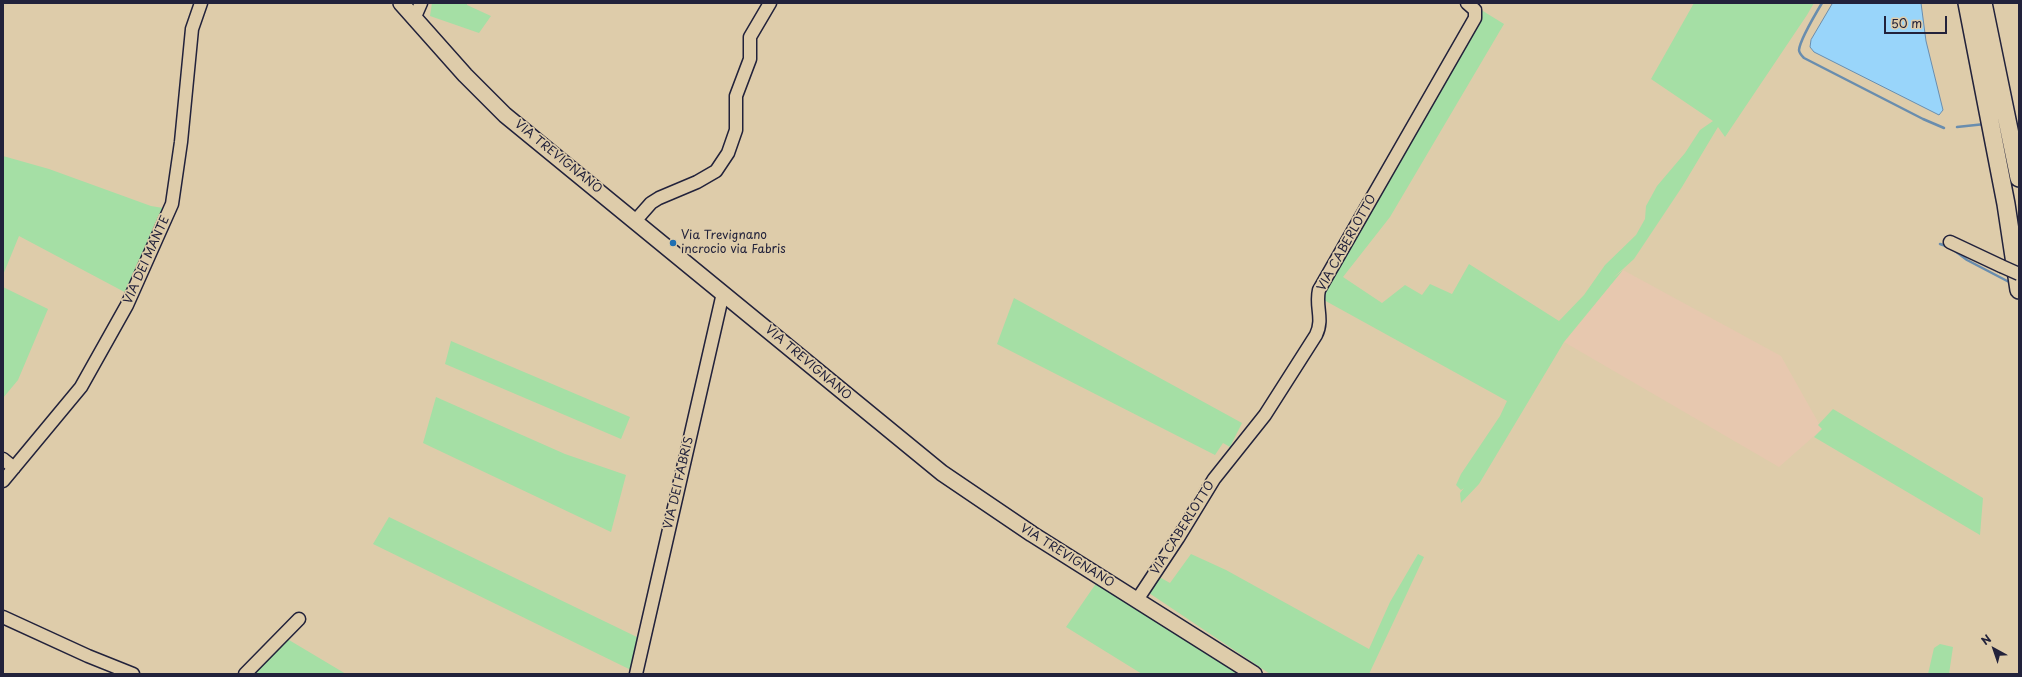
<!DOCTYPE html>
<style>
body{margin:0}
#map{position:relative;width:2022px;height:677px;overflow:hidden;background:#deccaa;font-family:"Playpen Sans",sans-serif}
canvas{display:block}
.frame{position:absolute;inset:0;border:4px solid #22223b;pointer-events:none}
.north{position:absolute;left:1974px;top:629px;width:40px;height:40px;-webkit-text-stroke:3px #deccaa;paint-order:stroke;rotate:320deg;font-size:11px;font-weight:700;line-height:16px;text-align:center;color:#22223b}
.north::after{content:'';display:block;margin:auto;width:14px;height:18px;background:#22223b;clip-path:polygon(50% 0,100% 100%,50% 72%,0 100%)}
.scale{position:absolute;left:1884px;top:16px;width:63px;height:18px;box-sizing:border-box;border:2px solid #22223b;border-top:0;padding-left:5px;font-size:12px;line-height:14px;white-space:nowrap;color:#22223b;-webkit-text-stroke:3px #deccaa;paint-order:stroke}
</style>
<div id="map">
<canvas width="2022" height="677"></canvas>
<div class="frame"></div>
<div class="north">N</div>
<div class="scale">50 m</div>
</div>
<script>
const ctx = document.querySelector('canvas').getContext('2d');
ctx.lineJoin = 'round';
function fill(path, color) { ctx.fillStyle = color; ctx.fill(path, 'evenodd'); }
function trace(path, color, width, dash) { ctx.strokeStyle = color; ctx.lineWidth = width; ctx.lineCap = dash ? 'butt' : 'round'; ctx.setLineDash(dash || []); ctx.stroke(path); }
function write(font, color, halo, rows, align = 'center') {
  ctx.font = font + ' "Playpen Sans",sans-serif'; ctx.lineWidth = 3.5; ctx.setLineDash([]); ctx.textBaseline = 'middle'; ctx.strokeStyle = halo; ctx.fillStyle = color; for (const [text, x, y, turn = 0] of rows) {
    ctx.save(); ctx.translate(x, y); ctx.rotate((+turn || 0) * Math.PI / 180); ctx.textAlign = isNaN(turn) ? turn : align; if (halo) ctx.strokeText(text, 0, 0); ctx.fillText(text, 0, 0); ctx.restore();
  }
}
const built = new Path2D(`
 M1623 270 1781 356 1822 429 1779 467 1564 342Z`);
const green = new Path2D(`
 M432 3H467V5L491 16 479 33 430 16Z
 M1694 3H1814L1807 15 1725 137 1718 127 1682 187 1634 259 1612 279 1623 270 1564 342 1479 484 1461 503 1460 493 1464 488 1461 490 1456 485 1461 474 1500 416 1507 401 1313 294 1478 8 1504 24 1390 217 1343 277 1382 303 1405 285 1422 295 1430 284 1452 294 1469 264 1559 321 1584 295 1605 265 1636 235 1645 219 1646 206 1657 186 1685 153 1700 130 1713 121 1651 79Z
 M3 156 49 169 151 206 169 209 132 296 19 236 3 275Z
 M3 287 48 309 18 380 3 398Z
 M1014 298 1242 423 1230 447 1223 443 1215 455 997 344Z
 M451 341 630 417 621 439 445 364Z
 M436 397 565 454 626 475 611 532 423 443Z
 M1833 409 1983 498 1980 535 1814 437 1822 429 1818 425Z
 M389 517 639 638 631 670 373 544Z
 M1191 554 1226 570 1369 649 1390 602 1418 554 1424 557 1369 674H1270L1146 591 1154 574 1170 583Z
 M1097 582 1241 674H1142L1066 627Z
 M284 637 346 674H257L252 670Z
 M1940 644 1953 647 1949 674H1928L1934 648Z`);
const water = new Path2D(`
 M1833 3H1921L1926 41 1943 110 1939 115 1814 52 1810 47 1811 40Z`);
const stream = new Path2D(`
 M1822 3C1816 13 1800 40 1799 50 1799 53 1801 55 1804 58L1923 119 1944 128
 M1957 127 1985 124
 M1940 244 1949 247
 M1955 251 1967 260 2011 283`);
const minor = new Path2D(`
 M414 19 421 3
 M636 220 651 203 659 198 697 182 716 171 728 153 736 130V96L750 59V37L770 3
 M1950 242 2001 266
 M3 459 14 468
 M3 481 81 387 127 305 172 204 181 142 192 29 201 3
 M1137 600 1178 538 1214 479 1265 415 1316 335C1324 319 1315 306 1319 290L1475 18V10L1467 3
 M3 617 88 656 133 674
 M245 674 299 619
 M636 674 723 293`);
const major = new Path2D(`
 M401 3 465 75 505 115 942 473 1032 534 1254 674`);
const highway = new Path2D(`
 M1967 3 2006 204 2019 290
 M1983 3 2019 178`);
const minorBridge = new Path2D(`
 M2001 266 2019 274`);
const markers = [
 [673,243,4,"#1f6fb2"]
];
const streetNames = [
 ["VIA TREVIGNANO",558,157,39],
 ["VIA CABERLOTTO",1347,243,-61],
 ["VIA DEI MANTE",147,260,-66],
 ["VIA TREVIGNANO",808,363,40],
 ["VIA DEI FABRIS",679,483,-77],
 ["VIA CABERLOTTO",1183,528,-58],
 ["VIA TREVIGNANO",1067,556,32]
];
const poiNames = [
 ["Via Trevignano",681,236],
 ["incrocio via Fabris",681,250]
];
fill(built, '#e7c8af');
fill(green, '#a5dfa5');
fill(water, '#99d5fa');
trace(water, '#698dae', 1);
trace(stream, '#698dae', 2.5);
trace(minor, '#22223b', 15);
trace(major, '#22223b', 18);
trace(highway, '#22223b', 20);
trace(minor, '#deccaa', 12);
trace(major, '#deccaa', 15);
trace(highway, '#deccaa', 17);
trace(minorBridge, '#22223b', 15, []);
trace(minorBridge, '#deccaa', 12);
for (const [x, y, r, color] of markers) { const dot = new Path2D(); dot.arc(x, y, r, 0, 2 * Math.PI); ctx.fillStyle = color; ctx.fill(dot); trace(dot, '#deccaa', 1.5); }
write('12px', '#22223b', '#deccaa', streetNames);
write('12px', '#22223b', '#deccaa', poiNames, 'left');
</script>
